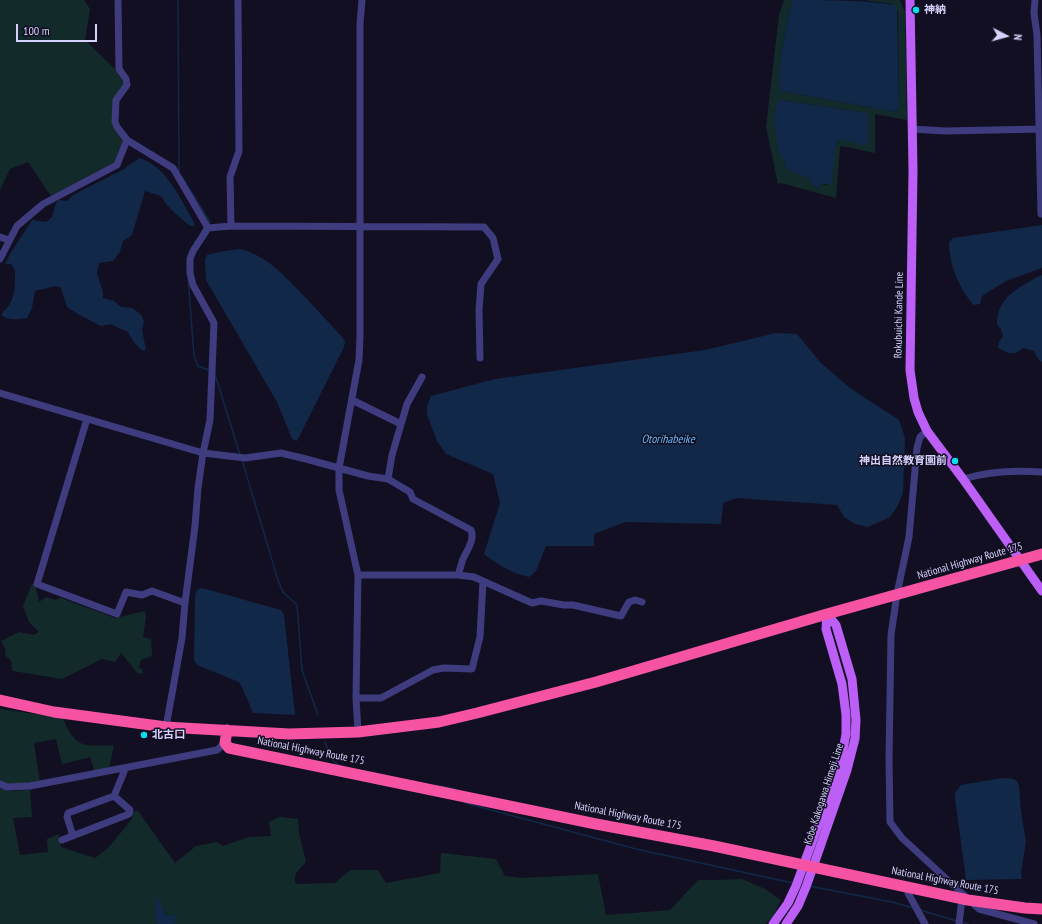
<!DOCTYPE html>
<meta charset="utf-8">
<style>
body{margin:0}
#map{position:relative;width:1042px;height:924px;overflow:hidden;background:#120f22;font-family:"PT Sans Narrow",sans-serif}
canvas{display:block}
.north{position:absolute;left:986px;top:16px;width:40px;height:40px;-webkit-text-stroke:3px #120f22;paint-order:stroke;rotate:96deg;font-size:11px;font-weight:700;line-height:16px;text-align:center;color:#d6d2fd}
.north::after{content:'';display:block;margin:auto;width:14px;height:18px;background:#d6d2fd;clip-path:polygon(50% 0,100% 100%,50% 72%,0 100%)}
.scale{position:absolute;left:16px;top:24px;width:81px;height:18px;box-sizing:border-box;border:2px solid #d6d2fd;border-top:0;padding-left:5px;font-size:12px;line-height:14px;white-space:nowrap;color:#d6d2fd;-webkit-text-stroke:3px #120f22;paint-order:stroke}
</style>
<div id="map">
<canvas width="1042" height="924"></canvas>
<div class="north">N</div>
<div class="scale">100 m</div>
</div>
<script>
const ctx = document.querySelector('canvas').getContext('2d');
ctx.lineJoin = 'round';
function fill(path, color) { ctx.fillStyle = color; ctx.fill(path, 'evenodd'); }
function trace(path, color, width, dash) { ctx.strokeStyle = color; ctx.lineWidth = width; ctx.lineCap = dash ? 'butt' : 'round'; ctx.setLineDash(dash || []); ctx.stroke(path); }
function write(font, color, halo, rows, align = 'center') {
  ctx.font = font + ' "PT Sans Narrow","Noto Sans JP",sans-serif'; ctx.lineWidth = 3; ctx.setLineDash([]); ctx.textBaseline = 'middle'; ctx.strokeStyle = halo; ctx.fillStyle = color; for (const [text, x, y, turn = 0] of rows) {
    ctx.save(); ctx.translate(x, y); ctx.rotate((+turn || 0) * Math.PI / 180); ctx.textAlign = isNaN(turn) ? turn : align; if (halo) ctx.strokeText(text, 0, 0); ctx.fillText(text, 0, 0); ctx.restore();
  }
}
const green = new Path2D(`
 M0 0H84L90 9 85 40 115 69 125 85 114 97 112 124 123 141 115 165 51 196 28 162 10 169 0 190Z
 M784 0H793C787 17 776 75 781 91L896 112 899 108 898 12 892 4 864 0H900L905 12 907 120 875 114V153L842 146 840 147 836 198 781 183 778 184 766 127 779 15ZM780 100 867 113 843 139 836 143 827 185 822 184 818 188 812 185 809 178 787 170 784 159Z
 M32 584H35L39 602 46 597 55 600 61 598 115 618 145 611 146 617 143 637 151 639 152 656 141 660 139 668 142 669 143 673 138 674 121 653 115 662 102 659 62 679 13 671 11 666 12 662 5 655 6 650 1 641 19 632 34 635 39 632 29 622 23 606Z
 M0 709 63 718C75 749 84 746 114 745L109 769 95 772 90 757 62 764 56 739 34 743 40 783 15 786 0 782Z
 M0 788 8 791 30 790 32 817 13 818 20 855 48 852 47 839 59 834 61 847 95 858 108 848 132 819V812L138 811 175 863 196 846 217 842 223 846 249 837 271 836 269 822 279 817 298 819 299 833 306 862C301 868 293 873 295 882L298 884 335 883 350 870H378L386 883 440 873 441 853 496 859 505 876 522 878 598 874 606 915 670 910 698 880H717L742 879 765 889 781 900 773 917 765 924H174V915L166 916 162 906 156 923 158 924H0Z`);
const water = new Path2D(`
 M793 0C818 0 877 0 897 6L899 108 896 112 781 91C775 81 788 13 793 0Z
 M780 100 867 113 869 141 866 146 843 139 836 143 831 184H822L818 188 812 185 809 178 787 170 784 159 779 154C777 138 770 114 780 100Z
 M139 158C167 166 180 199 194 222V226H190C180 217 168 209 161 196L145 191 132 235 123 241 120 252 113 261 99 263 97 273 103 292V298L114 301 121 307 133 308 142 316 144 322 142 330 146 350 143 351C137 347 131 339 128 332L110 324 101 326 78 314 67 307 61 288 56 286 35 291 32 308 27 318C18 319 8 321 1 315 3 311 7 309 9 305 16 295 15 282 15 270L11 264H5L10 254 32 220 46 222 52 217 56 203 59 200 67 201 73 195 126 168C129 163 135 163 139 158Z
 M1042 225V268L1006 281 982 296 980 304 974 305C959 289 949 264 949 242L953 238Z
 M240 249C269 256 287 279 307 299 319 312 331 325 343 338L345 342 344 347 297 441 292 439 277 402 206 280 205 260 207 255 224 251Z
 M1042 275V362L1038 359 1034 351 1023 348C1013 357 1009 353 998 348L999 342 1003 336 1001 329 997 325C997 304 1008 294 1025 284 1031 281 1036 277 1042 275Z
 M776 333 797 334 821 363 850 388 899 420 905 438 903 493 897 507 890 517 868 527 855 524 844 517 837 505 737 498 723 503 721 524 625 522 594 534V546H546L536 571 529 577C513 574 497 564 484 554L500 503 493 474 446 454 437 441 427 415V406L431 396 495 379 705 350Z
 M202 588 281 610 284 615 295 715 253 713 242 687 239 682 197 665 194 660 195 596 197 590Z
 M1002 778C1010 779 1017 777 1019 786L1021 811 1026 842 1021 872 1022 879 966 880 955 798V793L961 785Z
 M156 895 162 906 166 916 174 915 178 917 174 924H158L156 923 155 910Z`);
const stream = new Path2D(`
 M178 0 179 172
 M182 177 210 222 208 223
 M201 233 205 226
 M187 263 194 356 198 366 209 370
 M215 374 240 455
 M242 460 278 580 283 592 297 605 302 670 318 715
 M325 742C329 752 330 762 341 766
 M441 786 455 789
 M465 803 636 849 793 883
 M809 886 892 902 913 908
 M920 910 957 921
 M963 922 968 924`);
const minor = new Path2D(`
 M118 0 119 69 126 79 127 85 116 100 115 122 117 127 127 140 173 168 208 228
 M1035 0 1034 13 1037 35 1041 214
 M912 129 945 131 1042 129
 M231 226 230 177 239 151 238 0
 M208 228 231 226 484 227 493 238 498 259 481 284 479 310 480 358
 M0 237 9 240
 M0 259 17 226 43 204 117 165 127 140
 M0 393 203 453 245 458 281 453 306 459 368 476 388 479 392 455 407 404 422 377
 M352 400 401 424
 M87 419 37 584 117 614 126 592 142 595 152 591 185 603
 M927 431 920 437 917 448 909 537 897 594 891 635 889 759 890 822 902 838 979 909 1034 924
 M388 479 410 492 413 499 471 530C475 540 467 550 463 559 461 564 460 570 458 575
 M963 479C989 471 1016 470 1042 472
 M358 575H458L474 577 532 603 541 601 564 605H573L621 616 629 602 635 600 642 602
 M356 698H381L433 670 444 668 472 669 480 637 483 581
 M166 727 182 638 185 603 195 526 198 488 203 453 210 420 214 323 193 285 190 273V259L193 251 208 228
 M358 732 356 698 358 575 339 490V468L359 360 360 337V24L362 0
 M0 784 7 787 30 786 217 750 225 743
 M73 836 67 817 68 813 114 796
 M62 840 129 814 130 810 114 796 124 772V768
 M907 887 908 893 925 924
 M959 924 962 898`);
const major = new Path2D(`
 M910 0 913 170 910 370 914 398 918 412 927 431 963 479 1042 591
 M773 924 788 903 796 886 837 773 842 755 846 734V715L842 684 826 629 827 614
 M786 924 798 906 806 887 847 770 855 739 856 720 852 679 836 625 827 614`);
const highway = new Path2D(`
 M0 700 54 712 166 727 289 734 358 732 439 722 477 713 596 682 827 614 1042 554
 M227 730 225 743 229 748 596 824 714 846 968 900 1025 908 1042 909`);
const markers = [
 [916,10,4,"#0cdcee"],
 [955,461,4,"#0cdcee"],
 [144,735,4,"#0cdcee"]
];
const poiNames = [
 ["神納",924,10],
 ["神出自然教育園前",947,461,"right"],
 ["北古口",152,735]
];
const streetNames = [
 ["Rokubuichi Kande Line",899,315,-89],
 ["National Highway Route 175",970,561,-16],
 ["National Highway Route 175",311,751,11],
 ["Kobe Kakogawa Himeji Line",824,794,-72],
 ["National Highway Route 175",628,816,11],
 ["National Highway Route 175",945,881,11]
];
const waterNames = [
 ["Otorihabeike",668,440]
];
fill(green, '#122b2a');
fill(water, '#112848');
trace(stream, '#112848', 1.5);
trace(minor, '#3e3c7e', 7);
trace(major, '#bb5ff7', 9);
trace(highway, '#f653a4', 11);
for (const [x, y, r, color] of markers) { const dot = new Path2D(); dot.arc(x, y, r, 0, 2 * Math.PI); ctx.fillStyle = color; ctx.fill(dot); trace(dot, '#120f22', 1.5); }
write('bold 11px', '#d6d2fd', '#120f22', poiNames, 'left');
write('11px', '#d6d2fd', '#120f22', streetNames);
write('italic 12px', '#66b6f7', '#120f22', waterNames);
</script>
